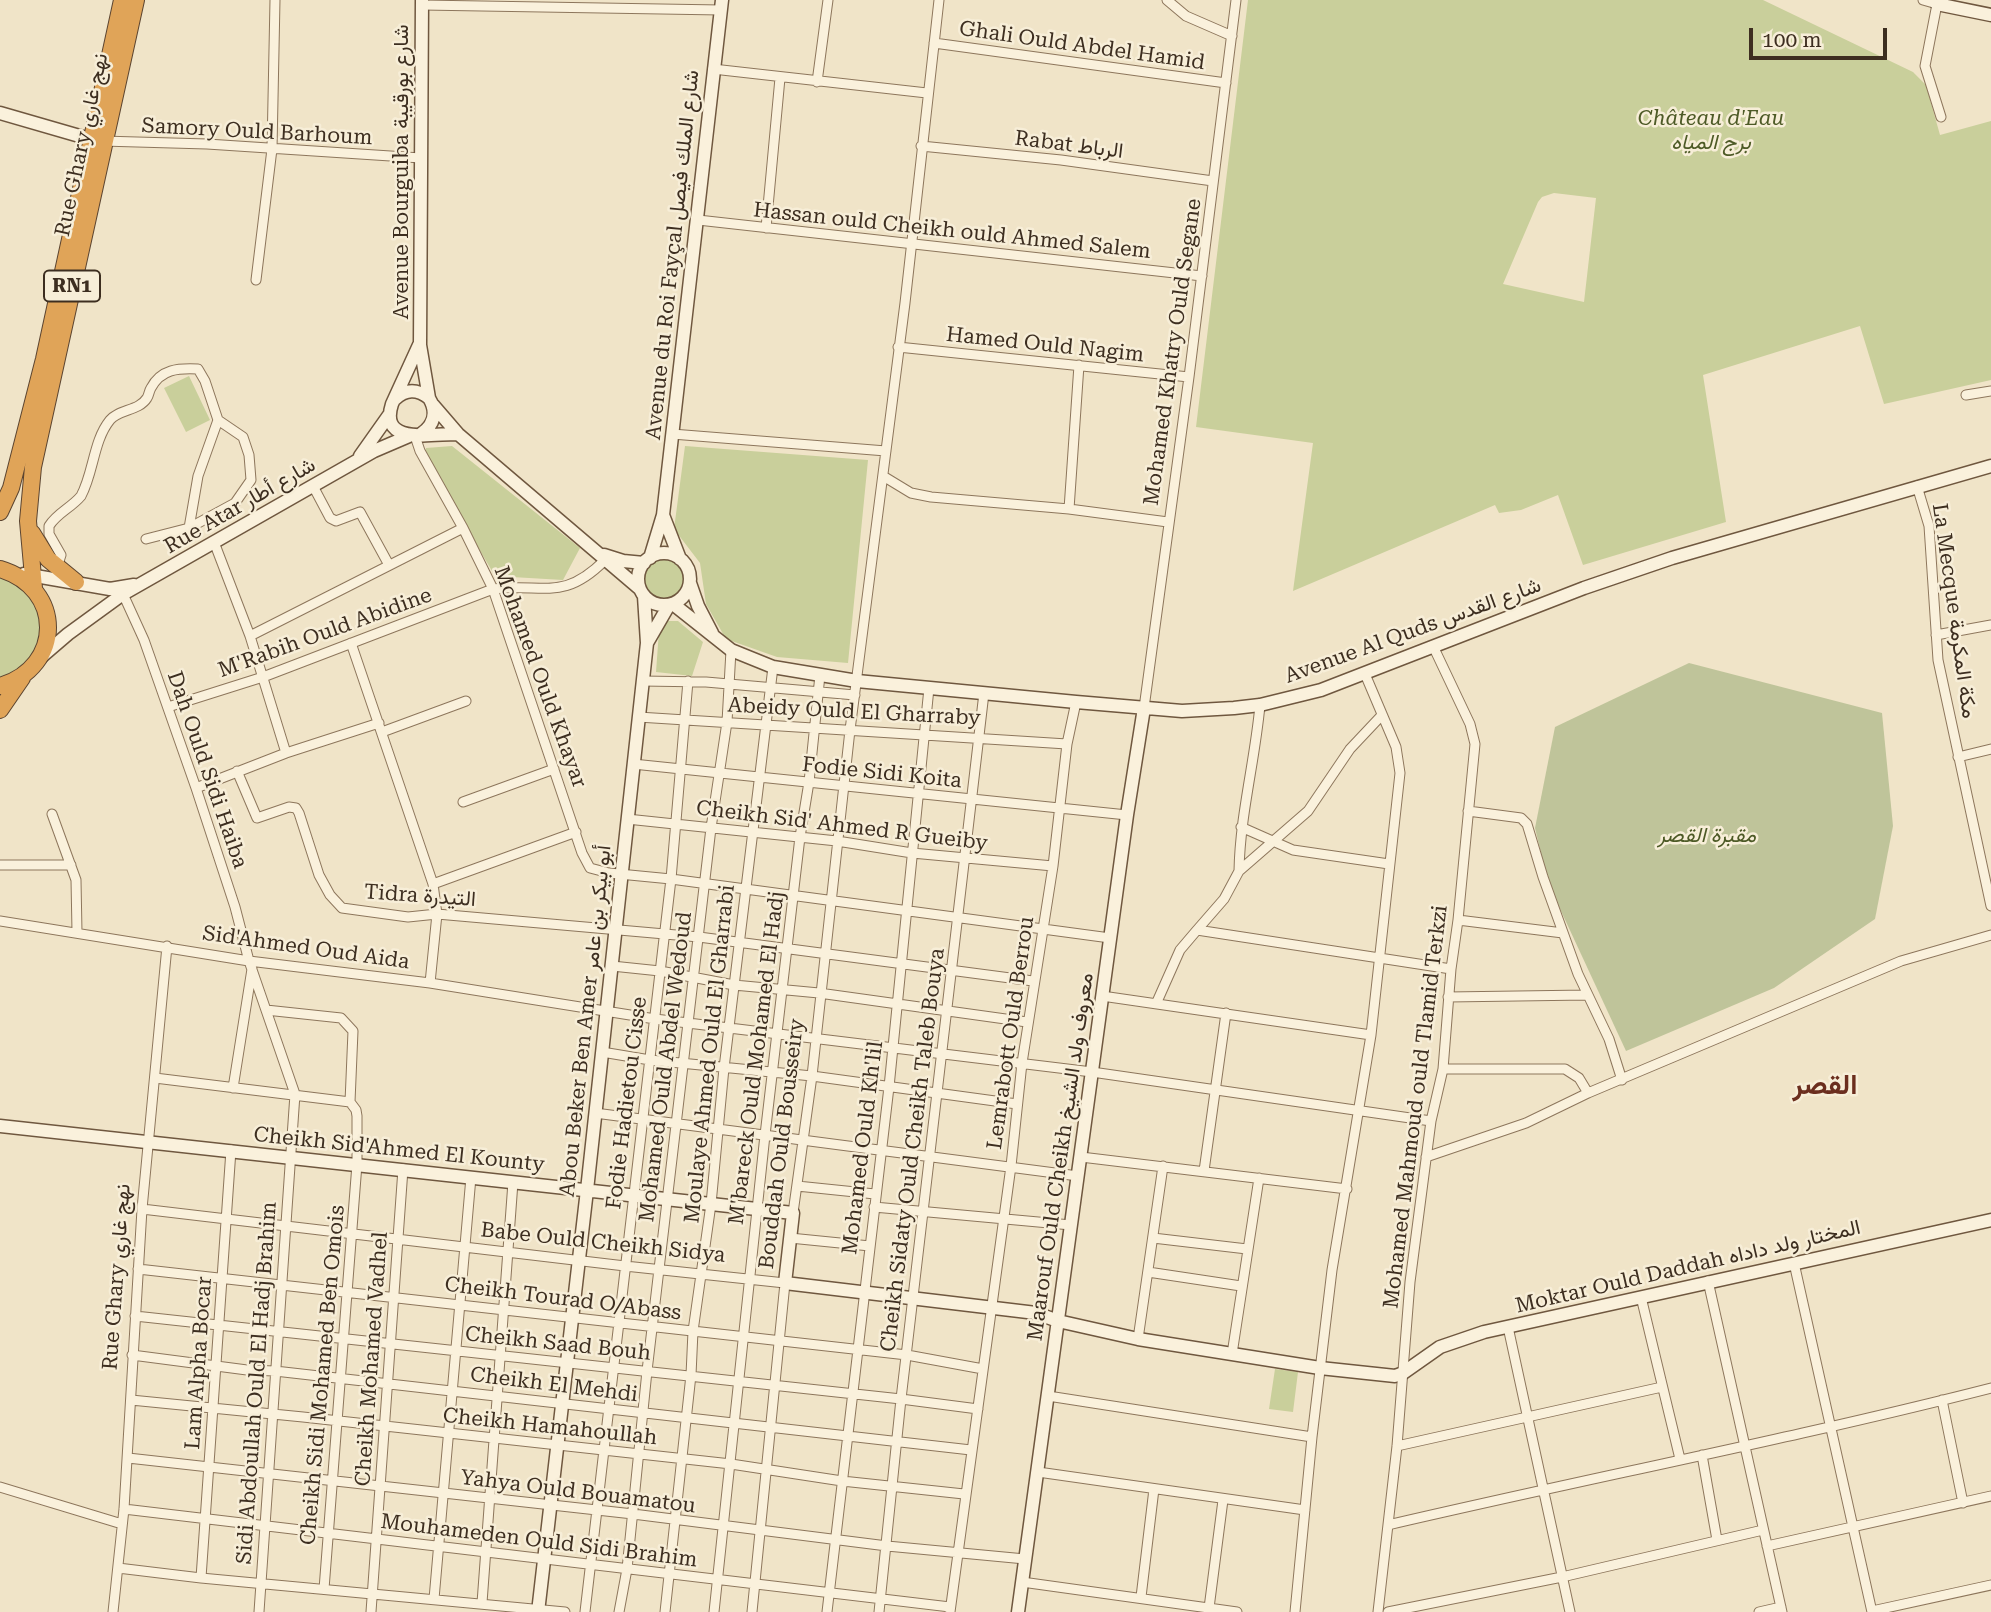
<!DOCTYPE html>
<meta charset="utf-8">
<style>
body{margin:0}
#map{position:relative;width:1991px;height:1612px;overflow:hidden;background:#f0e4c8;font-family:"Roboto Serif",serif}
canvas{display:block}
.scale{position:absolute;left:1749px;top:28px;width:138px;height:32px;box-sizing:border-box;border:4px solid #3d2e20;border-top:0;padding-left:9px;font-size:21px;line-height:24px;white-space:nowrap;color:#3d2e20;-webkit-text-stroke:5px #f7eed8;paint-order:stroke}
</style>
<div id="map">
<canvas width="1991" height="1612"></canvas>
<div class="scale">100 m</div>
</div>
<script>
const ctx = document.querySelector('canvas').getContext('2d');
ctx.lineJoin = 'round';
function fill(path, color) { ctx.fillStyle = color; ctx.fill(path, 'evenodd'); }
function trace(path, color, width, dash) { ctx.strokeStyle = color; ctx.lineWidth = width; ctx.lineCap = dash ? 'butt' : 'round'; ctx.setLineDash(dash || []); ctx.stroke(path); }
function write(font, color, halo, rows, align = 'center') {
  ctx.font = font + ' "Roboto Serif",Vazirmatn,serif'; ctx.lineWidth = 5; ctx.setLineDash([]); ctx.textBaseline = 'middle'; ctx.strokeStyle = halo; ctx.fillStyle = color; for (const [text, x, y, turn = 0] of rows) {
    ctx.save(); ctx.translate(x, y); ctx.rotate((+turn || 0) * Math.PI / 180); ctx.textAlign = isNaN(turn) ? turn : align; if (halo) ctx.strokeText(text, 0, 0); ctx.fillText(text, 0, 0); ctx.restore();
  }
}
const green = new Path2D(`
 M1248 0H1763L1913 72 1926 85 1940 135 1991 121V380L1884 404 1860 326 1703 375 1726 522 1583 565 1558 495 1521 510 1499 513 1495 505 1293 591 1313 443 1196 427ZM1554 193 1596 198 1584 302 1503 284 1538 202 1542 197Z
 M189 376 210 420 186 432 164 388Z
 M452 446 580 548 563 580 495 576 424 456 426 448Z
 M685 446 868 460 848 663 777 657 726 639 706 604 700 563 674 529Z
 M644 579a21 21 0 1 1 42 0a21 21 0 1 1-42 0Z
 M0 573 6 574 42 608V642L23 670 0 679Z
 M667 621H678L703 642 692 676 656 672 659 631Z
 M1275 1369 1298 1372 1293 1412 1269 1409Z`);
const cemetery = new Path2D(`
 M1689 663 1882 713 1893 826 1875 919 1774 988 1626 1051 1548 883 1535 828 1555 727Z`);
const street = new Path2D(`
 M1167 0 1186 16 1232 36
 M1923 0 1937 4 1925 66 1941 117
 M422 5 721 10
 M934 43 1226 83
 M713 69 927 93
 M817 82 828 0
 M102 141 207 144 421 158
 M921 146 1061 160 1213 181
 M698 220 1202 276
 M766 228 780 78
 M256 280 272 149 275 0
 M898 347 1189 377
 M1966 395 1991 391
 M672 434 886 451
 M415 436 420 451 463 528 493 589 582 853 590 868 609 873 671 879 1110 938
 M883 476 911 493 931 497 1069 509 1168 522
 M313 486 330 518 336 521 360 512 389 565
 M1917 486 1929 526 1938 660 1991 906
 M1069 509 1079 365
 M189 528 198 476 218 420
 M214 542 250 636 286 753
 M57 567 61 555 49 534V526C57 513 71 508 81 496 94 472 93 441 110 420 119 409 139 411 147 398 149 395 149 391 151 388 161 369 178 368 198 369L205 381 218 420 243 437 249 455 251 480 235 503 189 528 146 539
 M123 594 144 640 196 788 235 907 249 961 295 1094 259 1612
 M1936 635 1991 625
 M250 636 463 528
 M351 643 433 884 437 914 430 983
 M642 681 706 682 855 695
 M168 707 263 677 493 589C544 583 563 602 605 560
 M1144 708 1189 377 1236 0
 M638 717 1067 744
 M382 732 466 701
 M1958 757 1991 749
 M633 764 1127 815
 M237 771 257 818 289 807 296 808 299 813 319 875 330 895 342 908 408 917 437 914 699 937 1033 981
 M196 788 286 753 379 723
 M463 802 554 769
 M1468 811 1521 818 1527 824 1543 877 1578 974 1609 1039 1622 1080
 M52 814 76 880 77 932
 M627 819 837 841 912 853 1053 866
 M1241 827 1293 850 1389 864
 M0 865H71
 M1239 871C1240 815 1255 761 1260 705
 M433 884 576 832
 M1458 920 1563 933
 M0 921 249 961 430 983 655 1019 1092 1072 1431 1121
 M1197 930 1224 899 1239 871 1308 811 1350 749 1382 715
 M612 966 660 971 734 985 819 993 1027 1022
 M1102 996 1371 1035
 M1448 997 1587 995
 M1156 1004 1180 950 1197 930 1451 969
 M266 1010 341 1018 353 1031 350 1102
 M602 1052 650 1060 812 1076 1017 1104
 M1443 1069H1565L1579 1078 1588 1093
 M155 1078 350 1102
 M233 1088 252 969
 M595 1113 1078 1176
 M1081 1157 1347 1189
 M1426 1157 1526 1123 1588 1093 1901 961 1991 935
 M1204 1171 1226 1013
 M797 1186 875 1194
 M874 1207 1071 1225
 M142 1209 625 1266 785 1283 752 1612
 M793 1213 812 1076 850 730 905 303 939 0
 M790 1238 870 1246
 M1153 1238 1247 1249
 M1794 1263 1872 1612
 M138 1269 907 1355 983 1369
 M1148 1272 1241 1286
 M1708 1281 1782 1612
 M1641 1297 1680 1459
 M135 1316 901 1399 978 1409
 M1508 1327 1570 1612
 M1138 1339 1163 1166
 M1232 1354 1259 1178
 M132 1355 247 1370 275 1371 971 1450
 M1048 1396 1312 1437
 M131 1400 303 1417 731 1464 842 1481 964 1494
 M1942 1400 1963 1503
 M1397 1446 1662 1387
 M1702 1455 1717 1540
 M128 1458 633 1514 887 1546 1025 1559
 M1038 1472 1305 1510
 M0 1487 122 1524
 M124 1509 950 1607
 M1388 1525C1589 1478 1791 1439 1991 1388
 M1767 1546 1991 1496
 M118 1568 201 1578 565 1612
 M201 1578 231 1150
 M1022 1582 1237 1612
 M324 1589 357 1164V1116L356 1110 350 1102
 M1141 1597 1154 1489
 M434 1599 471 1177
 M482 1603 513 1182
 M1209 1608 1223 1500
 M1872 1611 1991 1585
 M113 1612 124 1509 142 1209 167 946
 M371 1612 403 1169
 M585 1612 671 879 688 681
 M619 1612 627 1569 647 1371 711 828 727 722 731 650
 M665 1612 691 1375 693 1331 711 1204 724 1068 773 667
 M714 1612 765 1135 800 837 809 782 820 675
 M827 1612 889 1087 929 688
 M879 1612 901 1399 984 693
 M950 1612 1011 1166 1022 1063 1053 866 1067 744 1076 702
 M1295 1612 1312 1437 1332 1270 1371 1035 1400 773 1396 747 1365 674
 M1378 1612 1397 1446 1410 1282 1431 1121 1443 1069 1451 969 1458 920 1475 744 1470 724 1433 646
 M1388 1612 1562 1577 1763 1530
 M1759 1612 1781 1607`);
const secondary = new Path2D(`
 M422 0 420 345 429 398
 M1938 0 1937 4 1991 15
 M0 113 90 139
 M419 345 392 404C378 447 436 433 458 434
 M395 399C406 389 417 389 429 398 438 413 434 425 421 434
 M433 405 458 434 640 589
 M360 456 389 415
 M663 515 680 559
 M638 579a26 26 0 1 1 52 0a26 26 0 1 1-52 0Z
 M604 555 623 561 644 563
 M650 558 663 515 722 0
 M24 574 110 589 134 585
 M690 583 698 606 712 633
 M673 604 731 650 773 667 857 681 1076 702 1182 711 1234 708 1260 705 1321 690 1584 588 1672 558 1991 466
 M647 643 669 605
 M40 658 68 634 123 594 374 451 409 436
 M0 1126 793 1213 785 1283 1036 1313 1058 1321 1138 1339 1320 1368 1395 1376 1403 1373 1440 1347 1484 1332 1991 1220
 M538 1612 587 1190 647 643 644 596
 M1018 1612 1127 815 1144 708`);
const highway = new Path2D(`
 M0 512 11 488 44 359 122 0
 M32 533 48 559 76 582
 M0 569C64 588 64 667 0 686
 M34 588 28 521 33 467 136 0
 M0 710 22 678`);
const shields = [
 [72,286,56]
];
const shieldNames = [
 ["RN1",72,286]
];
const streetNames = [
 ["Ghali Ould Abdel Hamid",1082,46,8],
 ["Samory Ould Barhoum",257,132,3],
 ["Rue Ghary نهج غاري",82,145,-78],
 ["Rabat الرباط",1069,145,7],
 ["Avenue Bourguiba شارع بورقيبة",402,172,-90],
 ["Hassan ould Cheikh ould Ahmed Salem",952,231,6],
 ["Avenue du Roi Fayçal شارع الملك فيصل",673,255,-84],
 ["Hamed Ould Nagim",1045,345,6],
 ["Mohamed Khatry Ould Segane",1173,352,-82],
 ["Rue Atar شارع أطار",240,506,-30],
 ["La Mecque مكة المكرمة",1954,611,82],
 ["Avenue Al Quds شارع القدس",1413,631,-20],
 ["M'Rabih Ould Abidine",325,633,-20],
 ["Mohamed Ould Khayar",540,677,70],
 ["Abeidy Ould El Gharraby",854,712,3],
 ["Dah Ould Sidi Haiba",207,770,71],
 ["Fodie Sidi Koita",882,773,6],
 ["Cheikh Sid' Ahmed R Gueiby",842,826,7],
 ["Tidra التيدرة",420,896,4],
 ["Sid'Ahmed Oud Aida",306,948,8],
 ["Abou Beker Ben Amer أبو بيكر بن عامر",586,1021,-84],
 ["Lemrabott Ould Berrou",1011,1033,-82],
 ["Moulaye Ahmed Ould El Gharrabi",710,1054,-84],
 ["M'bareck Ould Mohamed El Hadj",757,1058,-83],
 ["Mohamed Ould Abdel Wedoud",666,1067,-83],
 ["Fodie Hadietou Cisse",627,1103,-83],
 ["Mohamed Mahmoud ould Tlamid Terkzi",1416,1107,-83],
 ["Bouddah Ould Bousseiry",782,1144,-83],
 ["Mohamed Ould Kh'lil",863,1148,-83],
 ["Cheikh Sid'Ahmed El Kounty",399,1150,6],
 ["Cheikh Sidaty Ould Cheikh Taleb Bouya",913,1150,-83],
 ["Maarouf Ould Cheikh معروف ولد الشيخ",1061,1157,-82],
 ["Babe Ould Cheikh Sidya",603,1243,6],
 ["Moktar Ould Daddah المختار ولد داداه",1688,1267,-13],
 ["Rue Ghary نهج غاري",117,1277,-86],
 ["Cheikh Tourad O/Abass",563,1299,7],
 ["Cheikh Saad Bouh",558,1344,6],
 ["Cheikh Mohamed Vadhel",372,1359,-86],
 ["Lam Alpha Bocar",199,1363,-86],
 ["Cheikh Sidi Mohamed Ben Omois",323,1375,-85],
 ["Sidi Abdoullah Ould El Hadj Brahim",257,1383,-86],
 ["Cheikh El Mehdi",554,1385,7],
 ["Cheikh Hamahoullah",550,1427,6],
 ["Yahya Ould Bouamatou",578,1492,7],
 ["Mouhameden Ould Sidi Brahim",539,1541,7]
];
const parkNames = [
 ["Château d'Eau",1711,119],
 ["برج المياه",1711,143],
 ["مقبرة القصر",1707,836]
];
const districtNames = [
 ["القصر",1825,1086]
];
fill(green, '#c9cf9b');
fill(cemetery, '#bfc49a');
trace(street, '#8d765c', 11);
trace(secondary, '#6f573f', 15);
trace(highway, '#5b4430', 18);
trace(street, '#faf1dc', 9);
trace(secondary, '#faf1dc', 12);
trace(highway, '#e0a458', 16);
for (const [x, y, w] of shields) { const box = new Path2D(); box.roundRect(x - w / 2, y - 15.5, w, 31, 5); ctx.fillStyle = '#f7eed8'; ctx.fill(box); trace(box, '#3d2e20', 2); }
write('bold 19px', '#3d2e20', null, shieldNames);
write('21px', '#3d2e20', '#f7eed8', streetNames);
write('italic 21px', '#4d5a26', '#f7eed8', parkNames);
write('bold 28px', '#6b2e1e', '#f7eed8', districtNames);
</script>
